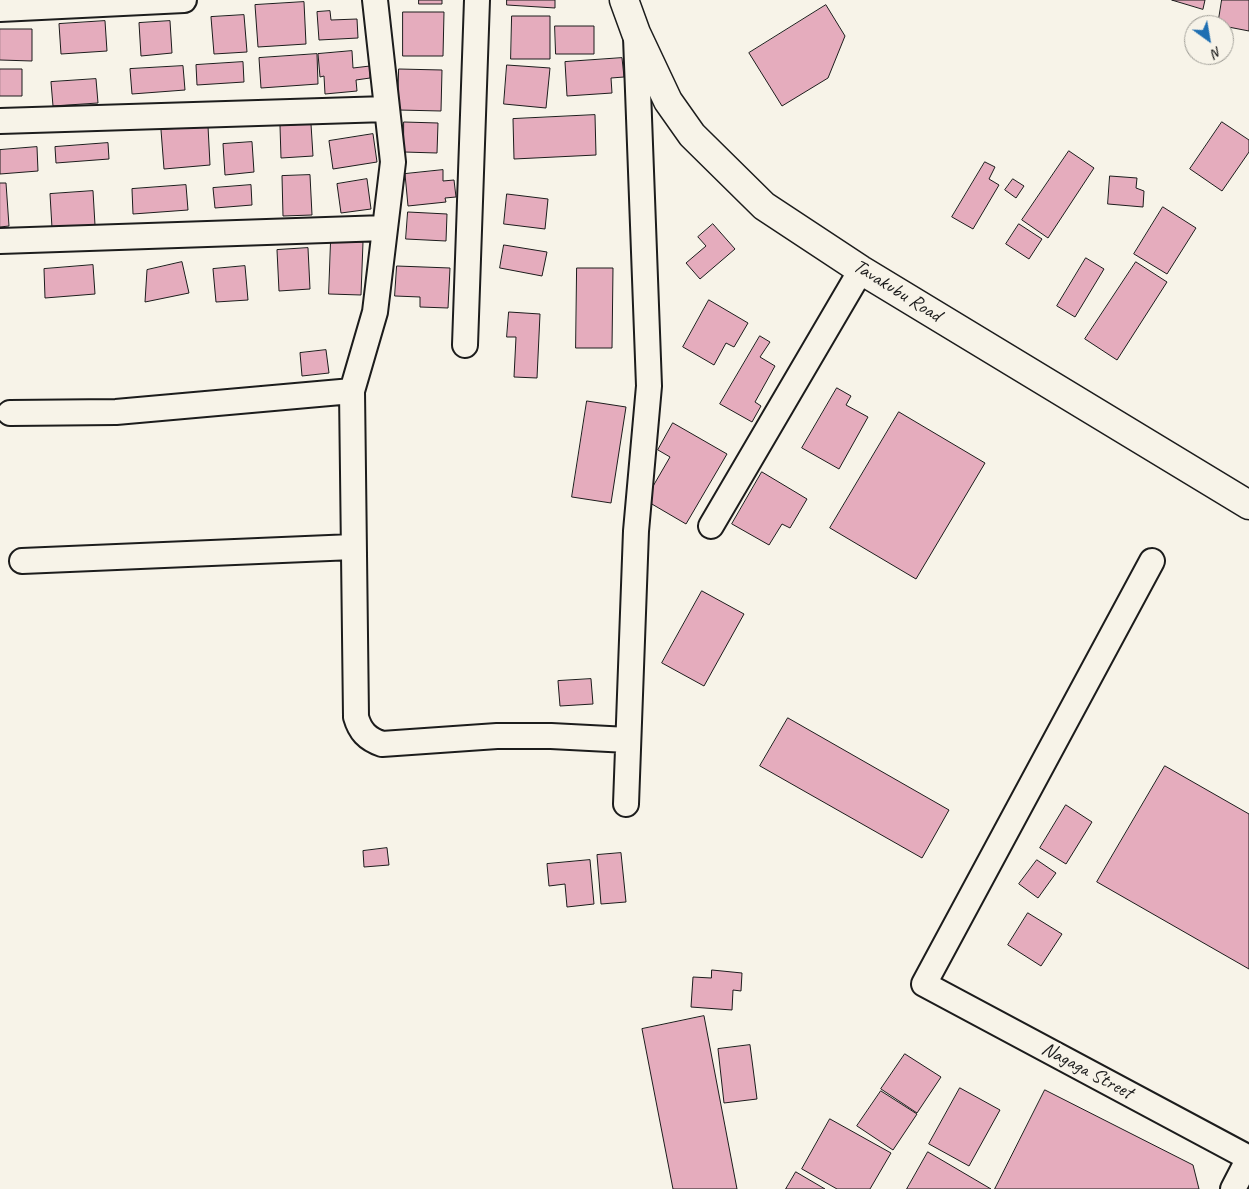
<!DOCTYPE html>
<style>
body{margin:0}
#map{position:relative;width:1249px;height:1189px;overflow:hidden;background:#f7f3e8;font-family:Caveat,sans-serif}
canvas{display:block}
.north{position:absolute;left:1184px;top:15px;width:50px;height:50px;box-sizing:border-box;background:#f7f3e8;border:1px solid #9f9d96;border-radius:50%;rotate:148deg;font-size:14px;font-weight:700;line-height:20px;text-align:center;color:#1c1c1c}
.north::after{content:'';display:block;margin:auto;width:18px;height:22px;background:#1f6fb2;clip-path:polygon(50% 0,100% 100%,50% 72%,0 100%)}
</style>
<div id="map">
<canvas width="1249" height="1189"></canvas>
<div class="north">N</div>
</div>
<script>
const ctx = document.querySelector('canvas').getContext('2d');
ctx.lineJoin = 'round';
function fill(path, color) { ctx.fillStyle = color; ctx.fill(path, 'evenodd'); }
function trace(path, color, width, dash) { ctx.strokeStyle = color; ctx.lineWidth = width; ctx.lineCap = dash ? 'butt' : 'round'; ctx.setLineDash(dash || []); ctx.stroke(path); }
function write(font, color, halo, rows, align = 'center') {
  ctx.font = font + ' Caveat,sans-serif'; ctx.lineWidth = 5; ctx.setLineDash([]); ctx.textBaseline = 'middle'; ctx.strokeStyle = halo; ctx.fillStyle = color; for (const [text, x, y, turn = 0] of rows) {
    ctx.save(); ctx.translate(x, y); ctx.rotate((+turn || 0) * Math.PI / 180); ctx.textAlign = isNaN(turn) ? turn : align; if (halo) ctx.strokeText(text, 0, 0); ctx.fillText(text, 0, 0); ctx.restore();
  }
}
const building = new Path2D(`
 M419 0H442V4H419Z
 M507 0H555V8L507 5Z
 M1172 0H1205L1203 9Z
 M1222 0H1249V31L1218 25Z
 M304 2 306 44 258 47 255 5Z
 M826 5 845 36 828 78 782 106 749 53Z
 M330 11 331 20 357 19 358 38 319 40 317 12Z
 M403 12H444L443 56H403Z
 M244 15 247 52 214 54 211 17Z
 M512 16H550V59H511Z
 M105 21 107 51 61 54 59 24Z
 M170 21 172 53 141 56 139 23Z
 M555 26H594V54H556Z
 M0 29H32V61L0 60Z
 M352 51 353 68 370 66V78L356 80 357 91 325 94 324 76 320 77 318 54Z
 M317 54 318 84 261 88 259 58Z
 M622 58 624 77 611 78 612 93 567 96 565 62Z
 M243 62 244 82 197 85 196 65Z
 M507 65 550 68 546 108 504 104Z
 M183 66 185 90 132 94 130 69Z
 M0 69H22V96H0Z
 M399 69 442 70 441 111 398 110Z
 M96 79 98 103 53 106 51 82Z
 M595 115 596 155 514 159 513 119Z
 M404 122 438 123 437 153 404 152Z
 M1222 122 1249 140V152L1222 191 1190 169Z
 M311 124 313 156 281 158 280 126Z
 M208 126 210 165 164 169 161 130Z
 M373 134 377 162 333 169 329 141Z
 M252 142 254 172 225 175 223 144Z
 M108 143 109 159 56 163 55 147Z
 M37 147 38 171 0 174V150Z
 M1069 151 1094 168 1048 238 1022 220Z
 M985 162 995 167 989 179 999 185 973 229 952 217Z
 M443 170V181L454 180 456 197 445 198 446 202 408 206 405 174Z
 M310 175 312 215 283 216 282 176Z
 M1110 176 1137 178 1136 188 1144 191 1143 207 1108 204Z
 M367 179 371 209 341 213 337 184Z
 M1013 179 1024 186 1016 198 1005 190Z
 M0 183H6L9 226 0 227Z
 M186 185 188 210 133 214 132 189Z
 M251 185 252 205 215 208 213 188Z
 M93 191 95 225 52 228 50 194Z
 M507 194 548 199 545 229 504 224Z
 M1163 207 1196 228 1167 274 1134 254Z
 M408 212 447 214 446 241 406 239Z
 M713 224 735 249 700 279 686 263 706 246 698 237Z
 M1019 224 1042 239 1029 259 1006 244Z
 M331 240 363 242 361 295 329 294Z
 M504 245 547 252 542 276 500 268Z
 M308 248 310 289 279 291 277 250Z
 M1086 258 1104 269 1075 317 1057 306Z
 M182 262 189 293 145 302 147 270Z
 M1136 262 1167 282 1117 360 1085 339Z
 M93 265 95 294 45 298 44 269Z
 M245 266 248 300 216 302 213 269Z
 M397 266 450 268 448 308 420 307V297L395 296Z
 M577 268H613L612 348H576Z
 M709 300 748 323 734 347 726 343 714 365 683 347Z
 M509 312 540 314 537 378 514 377 516 337H507Z
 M760 336 770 342 760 357 775 366 755 402 761 406 752 422 720 404Z
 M326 350 329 373 302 376 300 353Z
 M837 388 851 396 846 405 868 417 839 469 802 448Z
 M587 401 626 407 611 503 572 497Z
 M899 412 985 463 916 579 830 528Z
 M673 423 727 454 686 524 645 500 670 457 658 450Z
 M762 472 807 499 790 528 782 524 769 545 732 524Z
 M702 591 744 614 704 686 662 663Z
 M591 679 593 704 560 706 558 681Z
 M788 718 949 810 922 858 760 766Z
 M1165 766 1249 814V969L1097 882Z
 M1066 805 1092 822 1066 864 1040 848Z
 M387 848 389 865 364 867 363 851Z
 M621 853 626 902 601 904 597 855Z
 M590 860 594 904 567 907 565 884 549 886 547 864Z
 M1037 860 1056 873 1038 898 1019 884Z
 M1028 913 1062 934 1041 966 1008 945Z
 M712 970 742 973 741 991 733 990 732 1010 691 1007 693 977 711 978Z
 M704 1016 737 1189H673L642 1029Z
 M750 1045 757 1099 724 1103 718 1049Z
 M905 1054 941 1077 917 1113 881 1089Z
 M960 1088 1000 1110 969 1166 929 1144Z
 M1045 1090 1193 1165 1199 1189H995Z
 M881 1091 917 1114 893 1150 857 1126Z
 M830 1119 891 1153 870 1189H837L802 1169Z
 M928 1152 991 1189H907Z
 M796 1172 825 1189H786Z`);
const minor = new Path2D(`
 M375 0 393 162 375 312 352 391 356 717C360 731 367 739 382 744L497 736H551L628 740
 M0 9 184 0
 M0 121 387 109
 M0 241 385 228
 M465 345 477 0
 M10 413 116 412 352 391
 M711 526 861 270
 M22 561 353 547
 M1152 561 924 984 1249 1158
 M626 804 636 531 649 386 636 37
 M1233 1189 1249 1158`);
const major = new Path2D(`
 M624 0 636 33 668 101 692 135 764 206 861 270 1249 505`);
const streetNames = [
 ["Tavakubu Road",897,291,32],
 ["Nagaga Street",1087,1071,28]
];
fill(building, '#e5acbd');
trace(building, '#1c1c1c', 1);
trace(minor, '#1c1c1c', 28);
trace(major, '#1c1c1c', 31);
trace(minor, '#f7f3e8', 24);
trace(major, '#f7f3e8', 28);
write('20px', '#1c1c1c', '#f7f3e8', streetNames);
</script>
